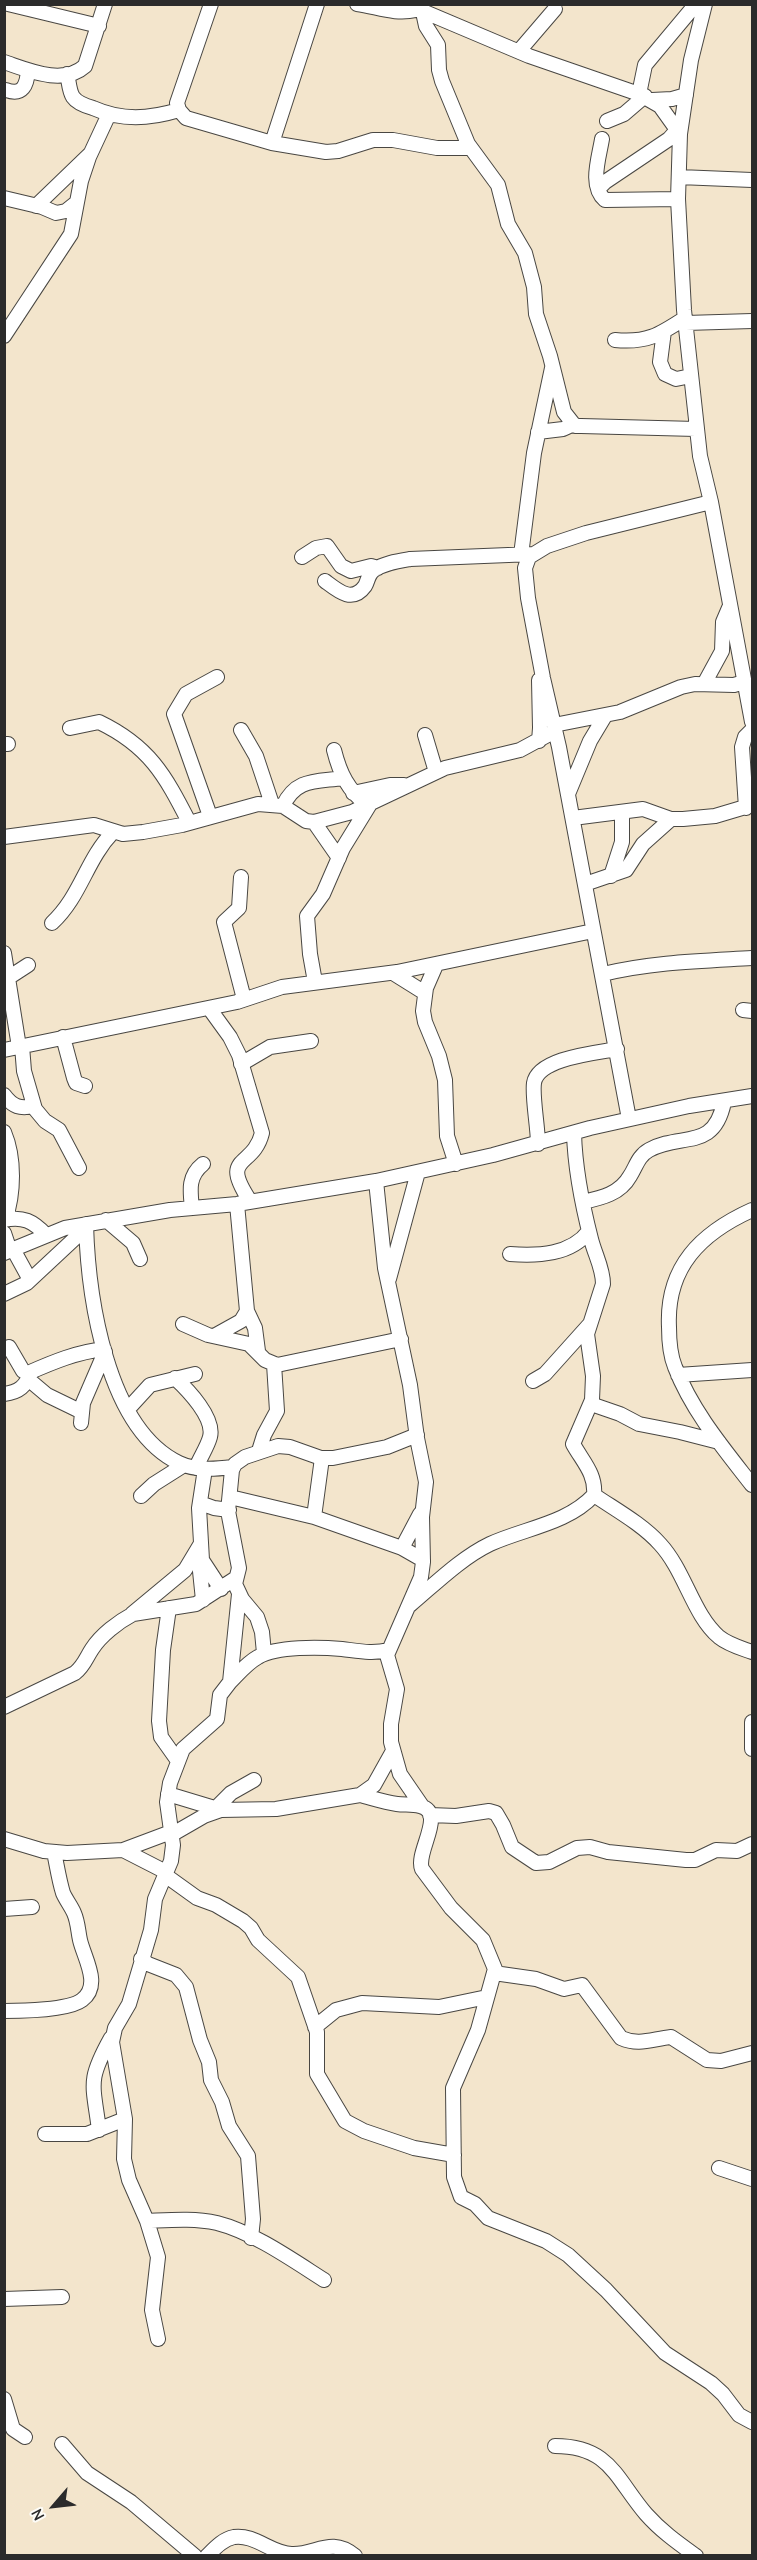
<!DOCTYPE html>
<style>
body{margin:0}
#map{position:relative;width:757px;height:2560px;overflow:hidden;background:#f3e5cc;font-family:"Comic Neue",sans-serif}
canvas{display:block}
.frame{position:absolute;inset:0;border:6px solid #2b2b2b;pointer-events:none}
.north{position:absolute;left:24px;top:2476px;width:60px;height:60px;-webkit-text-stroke:4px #fdfcf7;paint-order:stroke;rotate:242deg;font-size:16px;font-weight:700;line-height:24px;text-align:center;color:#2b2b2b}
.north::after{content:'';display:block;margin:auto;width:21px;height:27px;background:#2b2b2b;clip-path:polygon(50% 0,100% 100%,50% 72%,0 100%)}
</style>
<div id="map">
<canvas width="757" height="2560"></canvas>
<div class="frame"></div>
<div class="north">N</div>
</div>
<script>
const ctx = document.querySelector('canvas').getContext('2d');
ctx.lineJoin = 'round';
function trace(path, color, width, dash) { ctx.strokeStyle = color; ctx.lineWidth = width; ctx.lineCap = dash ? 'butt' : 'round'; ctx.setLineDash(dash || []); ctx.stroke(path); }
const minor = new Path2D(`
 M8 4 99 26
 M211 4 177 103 179 110 186 118 272 143 326 152 338 151 373 140H393L437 148H470
 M357 4C378 7 395 15 416 10
 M406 4 529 56 639 94 660 106 680 134
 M705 4 691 60 680 134 678 199 684 310 700 456 711 502 752 722
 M423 12 426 26 438 45 439 70 442 81 468 144 498 185 508 224 525 253 534 287 536 314 550 356 564 412 575 426H581L696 429
 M519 51 555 9
 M4 62C28 70 63 86 85 66L105 4
 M67 74C69 81 69 91 73 97 77 103 86 106 93 108 122 121 149 119 179 110
 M6 90C23 96 27 85 28 70
 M639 94 645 65 696 4
 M652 100 672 99 686 95
 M607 121 624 114 645 96
 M602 139C599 158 589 186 605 200L678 199
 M272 143 317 4
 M679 177 752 180
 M598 189 605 182 669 139 677 130
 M4 198 42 207 56 213 66 211 76 203
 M36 206 90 154
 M686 323 752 321
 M664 331 660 362 665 374 676 379 691 376
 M4 336 71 234 81 181 89 157 109 114
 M615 340C647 343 659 335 685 318
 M538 432 563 429 574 424
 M521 555 534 453 552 368
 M302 557 316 548 327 546 341 566 351 571 371 566 378 568
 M325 581C337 590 352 604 365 586 368 581 368 574 374 570 384 563 398 561 410 559L533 554
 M704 684 722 651 723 622 729 608
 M554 725 620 712 681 687 695 684 734 685 744 682
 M70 728 99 722C149 746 165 775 189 822
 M241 730 256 756 272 804
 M425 735 436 772
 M539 741 540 728 539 680
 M4 744H8
 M334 750C340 774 348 790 367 805
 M353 793 390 785H404
 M568 794 590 741 605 716
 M283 806C296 778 316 782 343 778
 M746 808 742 747 745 737 752 730
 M210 816 174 714 186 694 217 677
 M573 818 643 809 671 819H683L715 816 752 805
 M314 822 339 858
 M4 837 94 825 123 834 143 832 182 825 258 804 283 806 306 821 314 822 352 812 445 768 520 750 555 731
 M611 876 622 842V813
 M241 877 239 908 224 922 244 999
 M585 884 626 870 643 844 671 819
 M52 923C81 896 86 860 113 832
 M4 953 19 1047
 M436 965 426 988 423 1011 425 1022 439 1056 445 1080 447 1136 456 1164
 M393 973 425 993
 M603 974C653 962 701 961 752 958
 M8 978 28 965
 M315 982 310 954 307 916 323 894 343 848 370 804
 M209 1008 230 1037 239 1055 262 1133C253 1169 219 1154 250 1201
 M743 1010 752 1011
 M63 1037 74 1078 76 1083 85 1086
 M22 1046 24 1071 35 1109 45 1121 59 1130 79 1168
 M4 1050 237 1002 282 987 397 972 593 931
 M241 1064 270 1047 311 1041
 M4 1095C13 1107 20 1109 34 1106
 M629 1119 559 747 543 678 528 598 525 568 529 557 547 546 586 533 711 502
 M4 1132C15 1158 14 1194 5 1220
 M538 1144C538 1127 532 1097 534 1083 538 1058 596 1053 617 1049
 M376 1181 385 1268 410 1385 417 1438 426 1482 422 1517 423 1562 421 1577 387 1655 397 1689 391 1724V1742L400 1774 422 1806
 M583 1202C601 1198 620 1194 630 1176 636 1167 638 1156 649 1150 681 1132 714 1152 724 1102
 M237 1204 247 1311 255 1328 258 1351
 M192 1208C190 1190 188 1176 203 1164
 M752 1210C701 1233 666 1267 669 1327 669 1341 670 1355 675 1367 692 1411 724 1449 752 1485
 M4 1220C23 1216 33 1221 46 1235
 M106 1220 133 1243 140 1259
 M86 1224C88 1295 106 1428 179 1463 196 1471 216 1469 233 1467
 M4 1233 10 1251
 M13 1249 30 1280
 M4 1253 65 1228 170 1210 237 1204 376 1181 493 1155 590 1128 689 1106 752 1096
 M510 1254C538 1256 571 1255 589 1231
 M389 1279 418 1172
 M4 1294 27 1283 86 1228
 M183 1324 208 1335 249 1344 265 1360 277 1365 401 1339
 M214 1336 241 1321 247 1311
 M9 1347 23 1371 28 1373C53 1362 77 1352 104 1349
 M678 1375 752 1370
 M175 1378C188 1390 215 1418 210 1437 207 1448 200 1457 196 1468
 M28 1379 47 1395 82 1412
 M533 1381 545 1374 589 1325
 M4 1394C20 1392 25 1386 31 1373
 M591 1404 620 1414 639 1424 680 1432 719 1442
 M128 1409 150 1385 195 1374
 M81 1423 83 1403 105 1352
 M259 1451 264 1435 277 1411 274 1364
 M205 1469 199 1508 202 1560 221 1589
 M594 1495C616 1510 642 1524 660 1544 685 1571 693 1615 719 1637 729 1645 741 1648 752 1652
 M141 1496 154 1484 184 1465
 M230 1497 314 1517 402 1548 423 1560
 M200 1503 214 1508 229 1510
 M314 1517 322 1458
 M402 1548 420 1514
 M202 1560 200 1571 203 1600
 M410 1605C435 1584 461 1558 490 1544 525 1528 567 1524 594 1495 596 1474 583 1462 573 1444L592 1400 593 1376 587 1334 603 1284C603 1268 595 1255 591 1239 582 1204 575 1169 574 1133
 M169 1608 163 1650 159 1721 161 1737 178 1761
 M132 1614 185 1570 200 1545
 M264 1653 262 1632 257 1617 242 1599 235 1584 239 1568 228 1511 232 1470 235 1464 245 1457 278 1446 290 1447 321 1458H333L387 1447 417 1435
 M230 1682C239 1673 247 1663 258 1657 277 1646 320 1647 342 1649 359 1651 372 1654 389 1650
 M4 1707 75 1673C84 1666 86 1658 92 1649 101 1635 118 1622 133 1614L196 1604 236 1578
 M752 1722V1749
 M168 1794 221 1810
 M360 1795C372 1798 384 1802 397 1804 404 1805 413 1804 420 1806 447 1813 415 1852 422 1869L451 1908 483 1940 495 1969 478 2030 453 2088 454 2177 461 2197 475 2204 488 2218 546 2241 568 2255 606 2290 665 2353 711 2383 723 2394 739 2415 752 2422
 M216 1808 231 1793 254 1780
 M430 1815 456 1816 489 1811 496 1813 503 1825 512 1847 536 1863 549 1862 577 1848 590 1847 608 1852 686 1860H695L716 1850 737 1851 752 1844
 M171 1835 204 1816 221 1810 276 1809 360 1795 374 1785 393 1751
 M4 1839 44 1851 67 1853 123 1850 171 1832
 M123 1850 166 1872
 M165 1875 197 1898 216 1905 243 1921 251 1928 258 1940 298 1977 317 2032V2074L345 2121 364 2131 414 2148 454 2155
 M4 1909 32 1907
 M141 1959 148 1964 176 1975 186 1987 200 2040 209 2062 211 2080 222 2102 229 2126 248 2156 253 2219 251 2238
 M494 1973 536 1979 564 1989 582 1985 621 2038C639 2046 652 2039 671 2037L707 2060 721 2061 752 2053
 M4 2011C22 2011 69 2010 82 2000 102 1985 84 1958 80 1940 78 1931 78 1922 74 1913 71 1906 66 1900 63 1893 59 1880 57 1866 54 1852
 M315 2027 336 2010 362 2003 439 2007 487 1997
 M99 2130C93 2083 87 2081 111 2038
 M45 2134H87L125 2119
 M719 2168 752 2179
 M147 2221C171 2220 194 2218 217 2223 253 2232 294 2261 324 2280
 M4 2299 62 2297
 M158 2339 152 2310 158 2257 147 2221 129 2180 124 2159 125 2119 112 2042 115 2028 129 2004 151 1930 155 1899 171 1861 173 1845 167 1802 170 1783 183 1749 217 1719 220 1695 230 1682 239 1594
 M4 2399 13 2429 25 2437
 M62 2444 87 2473 131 2502 195 2556
 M555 2446C610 2446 616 2479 646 2514 661 2531 678 2543 696 2556
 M207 2556C215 2548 223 2539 234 2537 255 2534 272 2554 292 2554 316 2555 331 2536 355 2556`);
trace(minor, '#494743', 16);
trace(minor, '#fff', 14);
</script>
